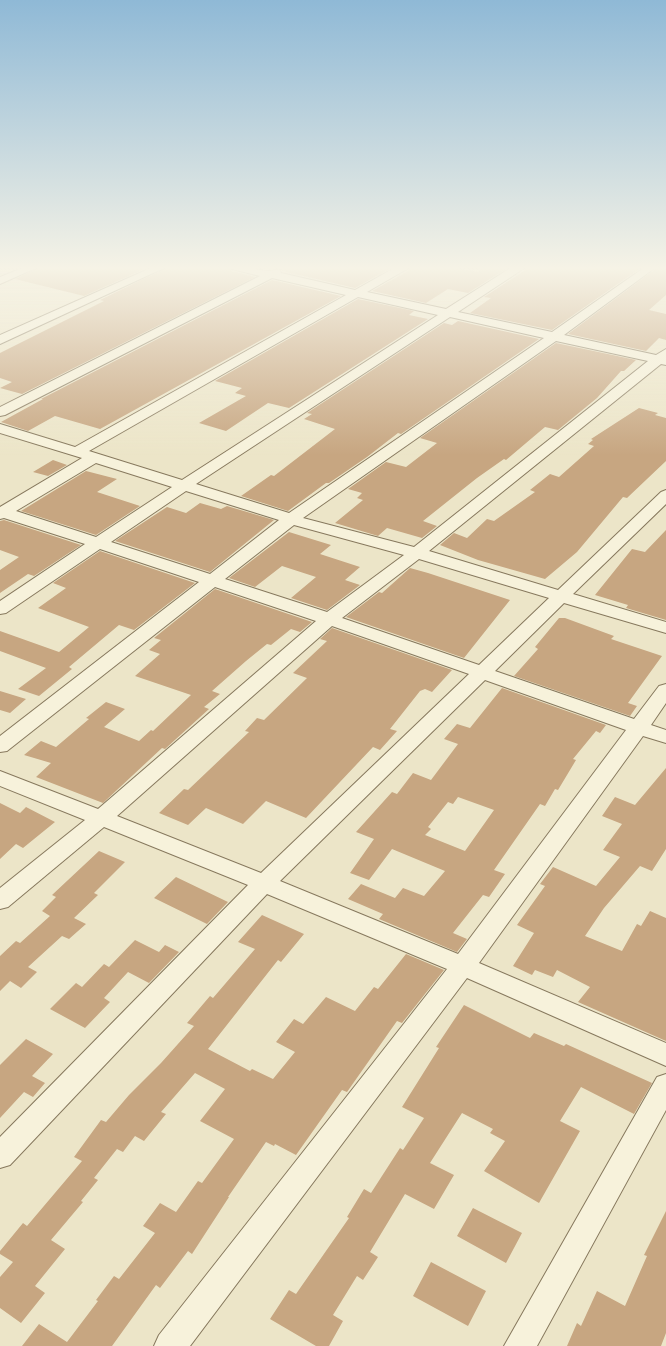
<!DOCTYPE html>
<style>
body{margin:0}
canvas{display:block;background:#ece5c8}
</style>
<canvas width="666" height="1346"></canvas>
<script>
const ctx = document.querySelector('canvas').getContext('2d');
ctx.lineJoin = 'round';
function fill(path, color) { ctx.fillStyle = color; ctx.fill(path, 'evenodd'); }
function trace(path, color, width, dash) { ctx.strokeStyle = color; ctx.lineWidth = width; ctx.lineCap = dash ? 'butt' : 'round'; ctx.setLineDash(dash || []); ctx.stroke(path); }
const building = new Path2D(`
 M40 267H149L84 296 15 279Z
 M168 267H229L232 271 255 277 22 394 0 388 12 382 0 378V353L104 301 100 300Z
 M252 267H393L355 288 282 271 280 268 268 269Z
 M410 267H450L479 272 480 267H509L468 293 448 289 426 303 372 291 408 271Z
 M526 267H642L552 330 470 313 491 298 484 297 524 271Z
 M658 267H666V295L649 310 666 314V340L659 338 646 351 568 334Z
 M272 280 341 296 100 429 55 416 28 431 1 422 43 399H41Z
 M358 299 414 311 409 315 428 319 289 408 268 403 226 431 199 423 246 396 235 393 242 388 215 381Z
 M458 321 539 339 401 434 398 433 367 457 329 483H326L288 511 241 496 271 475 274 476 335 429 304 419 312 414 307 413 444 323 452 325Z
 M556 343 636 360 624 371H621L597 398 558 430 545 427 506 460 504 459 477 478 423 521 437 526 422 538 387 528 378 536 335 523 363 500 357 498 362 493 348 489 386 462 406 467 437 443 420 438Z
 M639 408 658 413 655 415 666 418V461L627 498 623 497 577 552 545 579 478 560 440 545 454 533 467 538 487 519 494 521 535 492 530 490 550 474 559 477 594 446 588 444 593 440 591 439Z
 M53 460 67 465 48 476 33 472Z
 M86 471 117 479 97 492 140 506 96 535 21 511Z
 M200 503 221 509 227 506 274 520 210 572 115 541 167 507 186 513Z
 M4 520 81 545 34 576 28 574 0 593V570L19 557 0 550V521Z
 M666 530V620L626 608 628 605 595 595 632 549 645 552Z
 M289 532 331 545 320 554 360 567 345 580 360 585 327 610 291 598 316 577 282 566 255 587 229 578Z
 M100 551 195 583 134 630 119 625 69 667 72 669 39 696 18 689 46 668 0 651V631L59 652 89 627 38 608 66 588 53 583Z
 M410 568 428 573 510 600 464 658 346 617 379 592 382 593Z
 M215 589 312 622 300 632 291 629 271 645 267 644 246 661 212 691 220 694 204 707 209 709 165 749 162 748 103 803 36 777 51 763 24 755 41 741 56 747 89 719 86 718 106 702 125 709 104 727 139 741 151 730 153 731 191 695 135 676 160 654 149 650 161 640 154 638Z
 M559 618H565L614 636 611 639 662 656 628 703 637 706 630 716 514 676 538 649 535 647Z
 M332 628 452 670 432 692 425 689 420 691 390 729 397 731 380 750 373 747 306 818 266 801 243 824 206 808 188 825 159 813 184 789 188 790 249 732 245 731 257 718 264 720 307 678 293 673 327 641 320 639Z
 M502 688 606 725 600 733 596 731 573 759 576 760 558 790 555 789 545 806 540 804 494 870 505 874 489 897 483 895 453 933 467 939 457 952 379 919 383 914 348 899 361 884 395 898 403 888 424 896 445 871 392 849 369 880 350 873 374 839 356 832 392 792 397 794 413 773 431 780 458 744 444 739 457 724 470 728ZM458 797 494 810 465 851 425 835 431 829 428 827 448 802 453 804Z
 M0 691 26 699 10 713 0 710Z
 M666 768V849L652 871 640 866 604 908 585 936 622 951 637 924 641 926 650 911 666 918V1041L578 1002 590 987 557 970 553 977 535 970 532 975 513 966 534 933 517 925 545 886 540 884 553 867 596 886 620 857 603 850 622 824 602 816 615 797 635 805Z
 M0 803 20 813 26 807 55 822 23 848 16 844 0 859Z
 M99 851 125 862 94 893 98 895 74 918 86 924 69 939 62 936 28 967 37 972 21 988 10 981 0 991V956L16 941 20 943 50 916 42 911 56 897 52 895Z
 M176 877 228 902 207 924 154 898Z
 M262 915 304 934 281 962 278 960 208 1049 250 1071 252 1069 273 1079 295 1052 276 1042 294 1019 303 1024 326 997 355 1011 374 987 378 989 406 954 444 970 402 1023 397 1021 347 1092 342 1090 296 1155 275 1144 274 1146 266 1142 228 1197H229L192 1254 188 1251 160 1288 156 1285 112 1346H22L39 1324 67 1342 98 1301 96 1300 114 1276 119 1279 155 1233 143 1226 160 1203 176 1212 198 1181 202 1183 234 1139 200 1121 225 1089 195 1073 161 1112 166 1114 144 1141 135 1136 123 1152 117 1149 94 1178 98 1180 81 1201 83 1202 51 1240 65 1249 35 1286 45 1293 21 1323 0 1308V1277L13 1262 0 1254V1251L23 1223 27 1226 82 1161 74 1157 101 1120 106 1122 129 1095 161 1063 194 1026 187 1023 210 996 213 998 255 949 238 942Z
 M135 940 159 952 165 945 179 952 149 983 128 972 104 998 110 1002 85 1028 50 1009 76 983 82 987 104 964 109 967Z
 M464 1005 530 1038 534 1033 564 1046 566 1044 652 1083 634 1114 581 1087 560 1121 580 1131 539 1203 484 1171 505 1141 490 1133 493 1129 462 1113 430 1163 454 1175 434 1209 405 1194 370 1252 378 1257 363 1280 357 1276 333 1315 343 1321 329 1346H316L270 1319 289 1290 296 1294 349 1218 347 1217 364 1189 371 1193 400 1148 403 1150 424 1118 402 1107 439 1048 436 1047Z
 M26 1039 53 1054 32 1076 45 1083 33 1097 24 1092 0 1118V1065Z
 M473 1208 522 1233 506 1263 457 1236Z
 M666 1211V1333L661 1346H567L577 1323 581 1326 597 1291 625 1306 647 1256 644 1255Z
 M431 1262 486 1291 468 1326 413 1296Z`);
const street = new Path2D(`
 M25 267H38L0 284V277Z
 M153 267H166L0 344V335Z
 M231 267C243 265 255 270 268 271 272 271 275 269 280 270L281 273 355 290 396 267H408L407 269 367 292 446 309 512 267H524L523 269 458 312 552 332 645 267H656L564 335 656 355 666 349V365L661 364 429 551 558 590 661 492 666 490V504L573 594 666 622V633L564 603 495 671 634 719 659 686 666 684V703L651 725 666 730V743L643 736 479 963 666 1043V1066L467 978 190 1346H154L159 1335 447 969 267 894 10 1165 0 1168V1137L248 885 104 827 8 907 0 909V888L85 820 0 786V771L98 809 316 621 215 587 7 751 0 752V736L199 582 100 549 6 613 0 614V601L85 544 4 518 0 519V507L82 458 0 433V424L75 447 346 295 272 278 5 415 0 416V407L260 276 232 269ZM358 297 438 315 182 480 89 451ZM450 317 544 338 289 513 196 484ZM556 341 648 361 414 547 303 518ZM96 463 172 487 96 537 16 511ZM186 491 279 520 210 574 111 542ZM294 525 404 555 327 612 225 579ZM419 559 549 598 479 665 342 618ZM332 626 469 674 261 873 117 816ZM485 680 626 730 458 954 280 881Z
 M666 1074V1110L537 1346H504L657 1077Z`);
fill(building, '#c7a681');
trace(street, '#87795e', 2);
fill(street, '#f7f2db');
const sky = ctx.createLinearGradient(0, 0, 0, 455);
sky.addColorStop(0, '#8fb9d6');
sky.addColorStop(0.59, '#f6f3e6');
sky.addColorStop(1, '#f6f3e600');
ctx.fillStyle = sky;
ctx.fillRect(0, 0, 666, 455);
</script>
